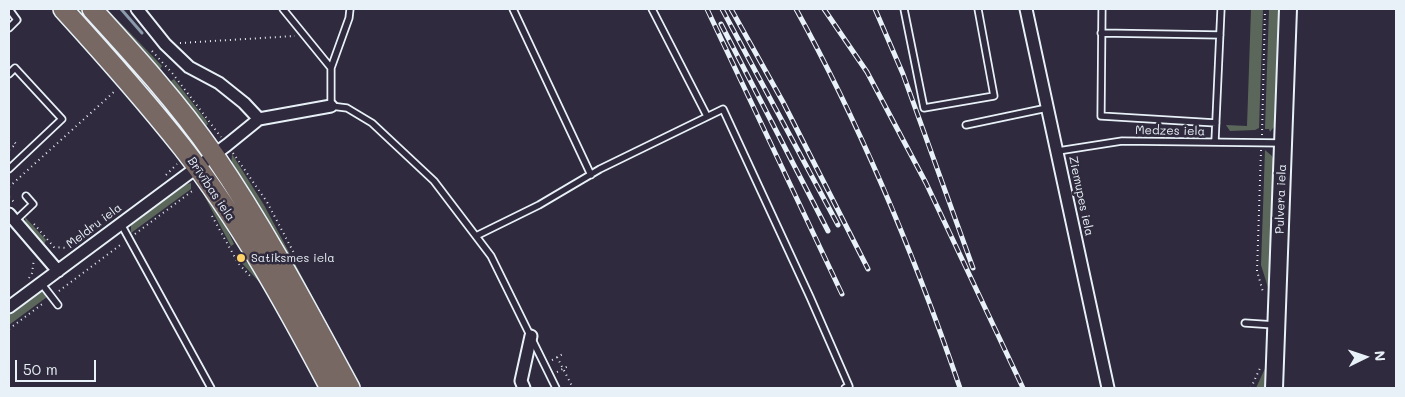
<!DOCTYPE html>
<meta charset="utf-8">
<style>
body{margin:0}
#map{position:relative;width:1405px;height:397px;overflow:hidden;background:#2f2a3d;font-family:Mali,sans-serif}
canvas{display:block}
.frame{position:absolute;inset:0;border:10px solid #e8f1f8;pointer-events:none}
.north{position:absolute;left:1340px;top:332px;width:50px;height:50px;-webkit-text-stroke:4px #2f2a3d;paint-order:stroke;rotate:86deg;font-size:14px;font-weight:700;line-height:20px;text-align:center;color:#e8f1f8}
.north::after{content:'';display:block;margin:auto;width:18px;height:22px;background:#e8f1f8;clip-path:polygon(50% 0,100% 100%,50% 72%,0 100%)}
.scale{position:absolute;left:15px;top:360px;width:81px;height:22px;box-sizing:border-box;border:2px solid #e8f1f8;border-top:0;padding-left:6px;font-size:15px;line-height:18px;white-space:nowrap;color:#e8f1f8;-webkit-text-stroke:4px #2f2a3d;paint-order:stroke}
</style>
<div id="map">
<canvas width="1405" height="397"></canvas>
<div class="frame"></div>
<div class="north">N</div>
<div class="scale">50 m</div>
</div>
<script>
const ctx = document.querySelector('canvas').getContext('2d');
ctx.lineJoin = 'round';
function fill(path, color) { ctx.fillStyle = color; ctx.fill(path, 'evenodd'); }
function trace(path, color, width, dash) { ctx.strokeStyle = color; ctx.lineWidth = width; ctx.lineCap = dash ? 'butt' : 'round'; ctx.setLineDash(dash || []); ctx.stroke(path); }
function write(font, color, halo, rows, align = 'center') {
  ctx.font = font + ' Mali,sans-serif'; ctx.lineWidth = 5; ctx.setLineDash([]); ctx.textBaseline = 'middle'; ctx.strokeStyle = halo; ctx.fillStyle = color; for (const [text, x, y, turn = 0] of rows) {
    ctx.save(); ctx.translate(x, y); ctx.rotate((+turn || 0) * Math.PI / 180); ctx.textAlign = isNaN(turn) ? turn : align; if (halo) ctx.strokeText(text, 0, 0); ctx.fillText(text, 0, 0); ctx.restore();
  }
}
const green = new Path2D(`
 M73 9H85L194 136 190 138 134 70Z
 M101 9H107L162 66 160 69Z
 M1251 9H1263L1259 128 1255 130 1230 131 1226 125 1247 126Z
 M1269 9H1281L1277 123 1270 132 1269 129H1265Z
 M174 79 206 120 208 124 206 126 201 127 171 81Z
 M1265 150 1272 156 1275 164 1270 294 1261 265Z
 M232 154 264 205 361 388H358L231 166Z
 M191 183V189L131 233V224L178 187Z
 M199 186 216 206 234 244 231 246Z
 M25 217 46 240 44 245 26 224Z
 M244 259 261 278 278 312 261 284 240 261Z
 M42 291 47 297 9 325V314Z
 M1267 364 1269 388H1256Z`);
const stream = new Path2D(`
 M121 9 142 33`);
const path = new Path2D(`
 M180 43 295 36
 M152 51 173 74 221 137
 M1262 135 1265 9
 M9 150 16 144 13 140
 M1261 150 1257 271 1263 292
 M233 153 267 202 295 255
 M166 175 177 164
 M9 187 115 91
 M9 197 16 204
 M212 216 238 263 251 277
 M34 224 54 247 68 248
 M135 234 195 189
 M29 278 32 273 34 259
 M59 291 123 243
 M9 329 45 302
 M557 357 573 388
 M552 360 563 354
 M557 372 570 365
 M1251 388 1260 368`);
const service = new Path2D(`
 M283 9 331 68
 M350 9 349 18 331 68V106L347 108 372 123 434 181 491 256 556 388
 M513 9 591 175
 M652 9 707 116
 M904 9 924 108 994 96 978 9
 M1102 9 1101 116 1216 123
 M9 28 17 20 9 9
 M1101 33 1220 35
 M9 74 15 68 62 119 9 169
 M966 125 1047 108
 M1215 141 1221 9
 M1058 151 1122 141 1282 143
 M15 221 33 204 26 196
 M121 224 211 388
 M476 236 539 205 600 169 723 109 810 297 849 386 845 388
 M41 283 58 305
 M1245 323 1275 325`);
const minor = new Path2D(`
 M137 9 165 44 189 67 219 83 244 103 259 119
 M1026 9 1108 388
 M9 214 58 271
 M9 307 227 145 259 119 331 106
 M524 388 521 381 531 336`);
const secondary = new Path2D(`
 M1274 388 1288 9`);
const trunk = new Path2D(`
 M63 9C104 54 144 99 182 147 240 221 286 305 330 388
 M92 9C135 56 178 103 214 155 265 229 307 309 350 388`);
const rail = new Path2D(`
 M707 9 842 294
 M722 9 838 225
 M731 9 783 102 868 269
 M796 9C863 130 915 257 960 388
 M824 9 867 72 926 183 1023 388
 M875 9 903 74 973 268
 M721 24 828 231`);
const markers = [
 [241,258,5,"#ffd166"]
];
const streetNames = [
 ["Medzes iela",1170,131,1],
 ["Brīvības iela",211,189,56],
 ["Ziemupes iela",1081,196,78],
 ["Pulvera iela",1281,199,-88],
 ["Meldru iela",94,226,-37]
];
const poiNames = [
 ["Satiksmes iela",251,258]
];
fill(green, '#5c675b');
trace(stream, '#8a99ab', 3);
trace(service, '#e8f1f8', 9);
trace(minor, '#e8f1f8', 15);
trace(secondary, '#e8f1f8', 20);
trace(trunk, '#e8f1f8', 22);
trace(path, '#e8f1f8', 2, [1, 4]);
trace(service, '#2f2a3d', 5.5);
trace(minor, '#2f2a3d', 11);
trace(secondary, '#2f2a3d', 16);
trace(trunk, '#776864', 19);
trace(rail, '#e8f1f8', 5);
trace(rail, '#2f2a3d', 3, [9]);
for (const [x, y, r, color] of markers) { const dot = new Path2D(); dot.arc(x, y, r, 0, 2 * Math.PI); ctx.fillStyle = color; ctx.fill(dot); trace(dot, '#2f2a3d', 2); }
write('12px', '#e8f1f8', '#2f2a3d', streetNames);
write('12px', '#e8f1f8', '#2f2a3d', poiNames, 'left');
</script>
